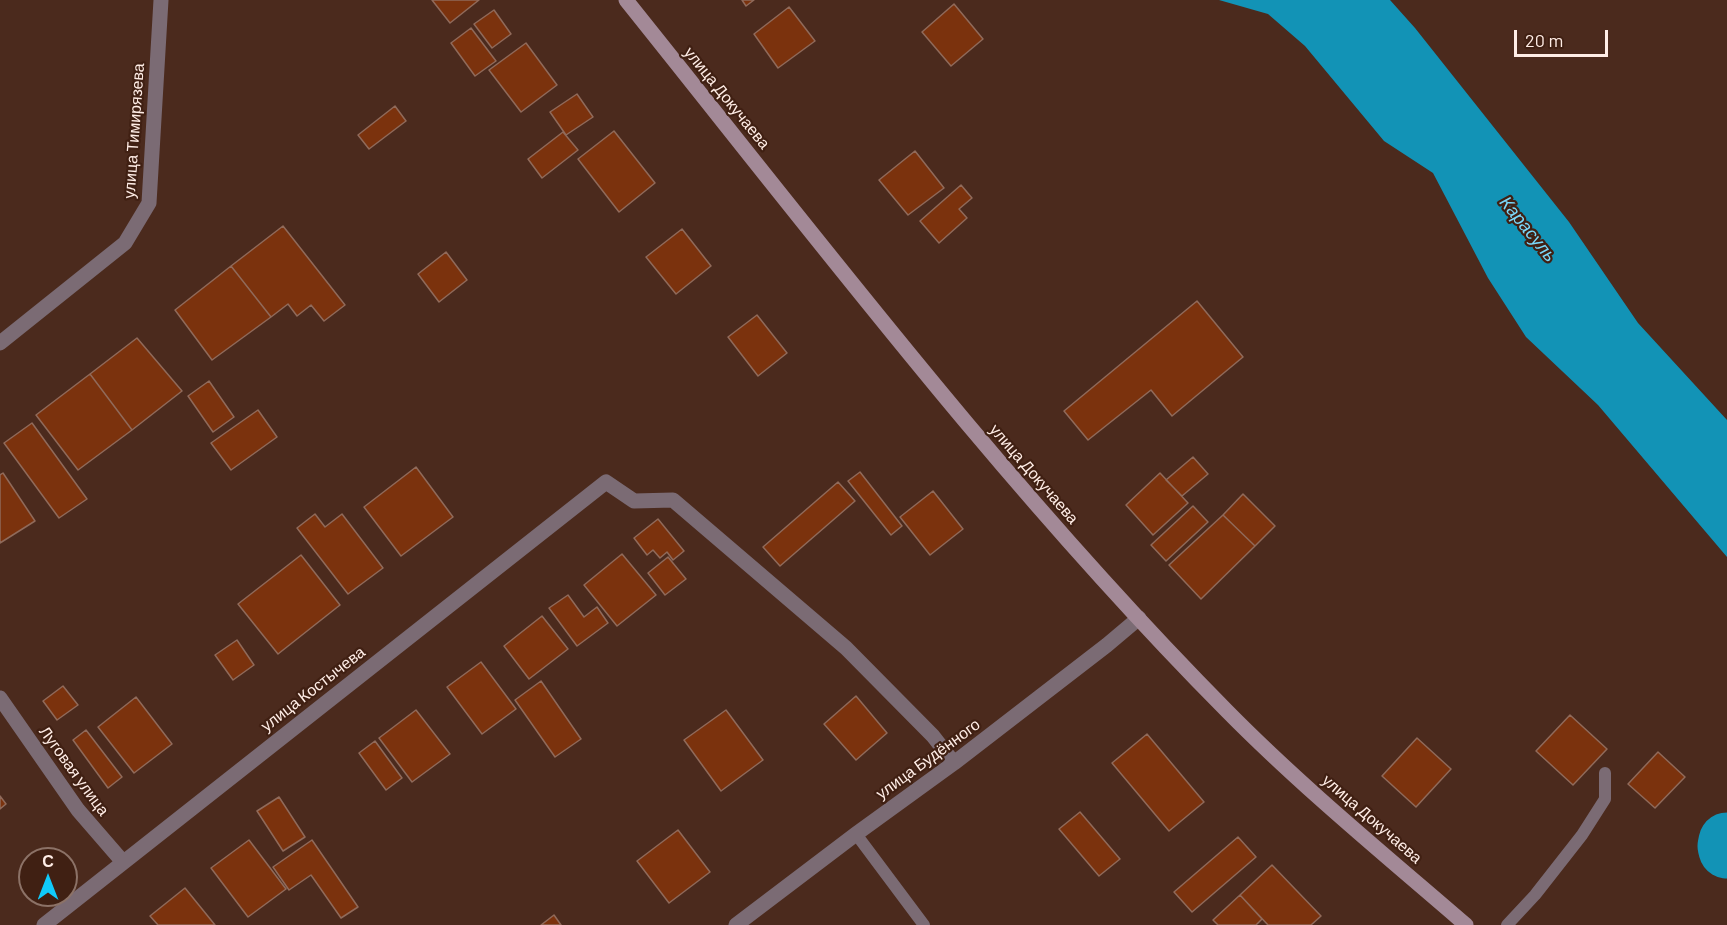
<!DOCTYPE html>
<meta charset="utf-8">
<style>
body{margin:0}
#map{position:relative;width:1727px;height:925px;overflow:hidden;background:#4b2a1d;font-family:Barlow,sans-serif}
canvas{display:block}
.north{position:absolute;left:18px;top:847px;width:60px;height:60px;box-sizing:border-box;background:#402013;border:2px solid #8c7267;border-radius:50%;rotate:0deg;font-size:16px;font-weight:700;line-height:24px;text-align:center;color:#ffede6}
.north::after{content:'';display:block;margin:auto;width:21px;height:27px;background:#10cafa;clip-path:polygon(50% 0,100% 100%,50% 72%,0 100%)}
.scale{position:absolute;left:1514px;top:30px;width:94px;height:27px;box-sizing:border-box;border:3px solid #ffede6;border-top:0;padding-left:8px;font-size:18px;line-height:21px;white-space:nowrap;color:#ffede6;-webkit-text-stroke:4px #402013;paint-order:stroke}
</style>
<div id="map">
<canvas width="1727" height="925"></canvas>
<div class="north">С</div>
<div class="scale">20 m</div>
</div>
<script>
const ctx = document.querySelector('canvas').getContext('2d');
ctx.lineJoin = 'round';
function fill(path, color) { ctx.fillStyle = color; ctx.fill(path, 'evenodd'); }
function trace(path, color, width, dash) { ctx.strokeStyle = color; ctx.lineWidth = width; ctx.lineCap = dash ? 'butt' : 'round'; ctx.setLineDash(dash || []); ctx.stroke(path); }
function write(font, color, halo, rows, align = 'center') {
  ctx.font = font + ' Barlow,sans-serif'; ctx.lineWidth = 4.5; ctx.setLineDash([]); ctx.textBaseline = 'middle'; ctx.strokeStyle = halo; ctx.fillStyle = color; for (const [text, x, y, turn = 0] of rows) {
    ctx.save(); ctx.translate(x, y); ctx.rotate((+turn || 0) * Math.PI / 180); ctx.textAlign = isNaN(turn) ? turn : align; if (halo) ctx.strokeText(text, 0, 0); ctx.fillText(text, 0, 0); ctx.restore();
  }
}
const water = new Path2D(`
 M1219 0H1390L1415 28 1569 222 1638 323 1727 420V557L1598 405 1526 337 1488 278 1433 173 1384 141 1305 46 1268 14Z`);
const river = new Path2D(`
 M1727 841 1726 846 1727 850`);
const building = new Path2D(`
 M432 0H479L450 23Z
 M742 0H754L746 6Z
 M954 4 983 39 951 66 922 32Z
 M789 7 815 41 778 68 754 34Z
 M494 10 511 34 492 48 474 24Z
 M471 28 496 61 475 76 451 43Z
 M526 43 557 85 521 112 489 70Z
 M577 94 593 117 566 135 550 112Z
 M395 106 406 121 369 149 358 135Z
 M614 131 655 183 619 212 578 159Z
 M563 132 578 150 542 178 528 159Z
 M915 151 944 188 908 215 879 180Z
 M961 185 972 198 959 209 967 218 939 243 920 221Z
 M283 226 345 305 324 321 311 305 297 316 288 304 271 317 231 266Z
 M682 229 711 266 676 294 646 257Z
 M446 252 467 280 439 302 418 274Z
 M231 266 271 317 212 360 175 310Z
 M1197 301 1243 357 1172 416 1151 390 1088 440 1064 411Z
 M757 315 787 353 758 376 728 337Z
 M137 338 182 391 132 430 90 374Z
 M90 374 132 430 78 470 36 415Z
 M209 381 234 417 213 432 188 396Z
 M258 410 277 437 231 470 211 443Z
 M32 423 87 499 59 518 4 443Z
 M1193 457 1208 474 1182 496 1166 480Z
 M416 467 453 517 401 556 364 507Z
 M860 472 902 526 891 535 848 481Z
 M3 473 35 521 0 543V475Z
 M1160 473 1188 503 1153 535 1126 505Z
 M838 482 855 501 780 566 763 547Z
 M933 491 963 529 930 555 900 517Z
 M1243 494 1275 526 1255 546 1223 515Z
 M1193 506 1208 522 1166 561 1151 545Z
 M315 514 325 527 342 514 383 568 348 594 297 528Z
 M1223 515 1255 546 1201 599 1169 565Z
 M658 519 684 551 673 560 667 552 660 558 653 550 647 555 634 538Z
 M622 554 656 595 617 626 584 585Z
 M301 555 340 605 278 654 238 604Z
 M668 557 686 579 665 595 648 573Z
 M568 595 584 617 597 607 608 623 577 646 549 608Z
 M542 616 568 649 529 679 504 646Z
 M237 640 254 665 233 680 215 655Z
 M481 662 516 709 482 734 447 687Z
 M541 681 581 739 555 757 515 700Z
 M63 686 78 705 57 720 43 701Z
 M856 696 887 733 856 760 824 724Z
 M136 697 172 744 134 773 98 727Z
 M416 710 450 754 412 782 379 738Z
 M726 710 763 760 721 791 684 740Z
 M1570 715 1607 749 1573 785 1536 751Z
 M86 730 122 777 108 788 73 740Z
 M1147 734 1204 802 1169 831 1112 763Z
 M1417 738 1451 769 1416 807 1382 776Z
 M375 741 402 778 386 790 359 753Z
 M1658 752 1685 777 1655 808 1628 784Z
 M0 796 6 804 0 809Z
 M279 797 305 837 283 851 257 811Z
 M1080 812 1120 859 1099 876 1059 829Z
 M678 830 710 872 669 903 637 861Z
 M1238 837 1256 857 1192 912 1174 892Z
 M249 840 286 889 248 917 211 868Z
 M312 840 358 907 341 918 311 875 289 890 273 867Z
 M1272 865 1321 916 1311 925H1268L1240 895Z
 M185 888 215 925H158L150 916Z
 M1240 895 1262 919 1256 925H1218L1213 920Z
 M554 915 561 925H541Z`);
const service = new Path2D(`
 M856 834 924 925
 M1507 925 1535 895 1582 835 1605 799V773`);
const minor = new Path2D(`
 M0 343 125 243 149 203 161 0
 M0 698 78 810 123 862
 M44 925 606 482 634 501 673 500 846 648 933 736 954 763
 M736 925 856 834 954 763 1107 645 1139 618`);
const secondary = new Path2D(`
 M626 0C820 242 1008 490 1227 711 1302 787 1385 855 1466 925`);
const streetNames = [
 ["улица Докучаева",727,98,51],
 ["улица Тимирязева",134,131,-86],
 ["улица Докучаева",1034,474,49],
 ["улица Костычева",313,689,-38],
 ["улица Будённого",928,759,-36],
 ["Луговая улица",74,771,54],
 ["улица Докучаева",1372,819,41]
];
const waterNames = [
 ["Карасуль",1528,229,51]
];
fill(water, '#1293b6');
trace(river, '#1293b6', 57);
fill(building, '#7b320d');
trace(building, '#906a5a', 1.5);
trace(service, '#7b6b74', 12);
trace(minor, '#7b6b74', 15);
trace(secondary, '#a38997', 15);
write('16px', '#ffede6', '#402013', streetNames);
write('italic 18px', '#7ad9fb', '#402013', waterNames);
</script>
